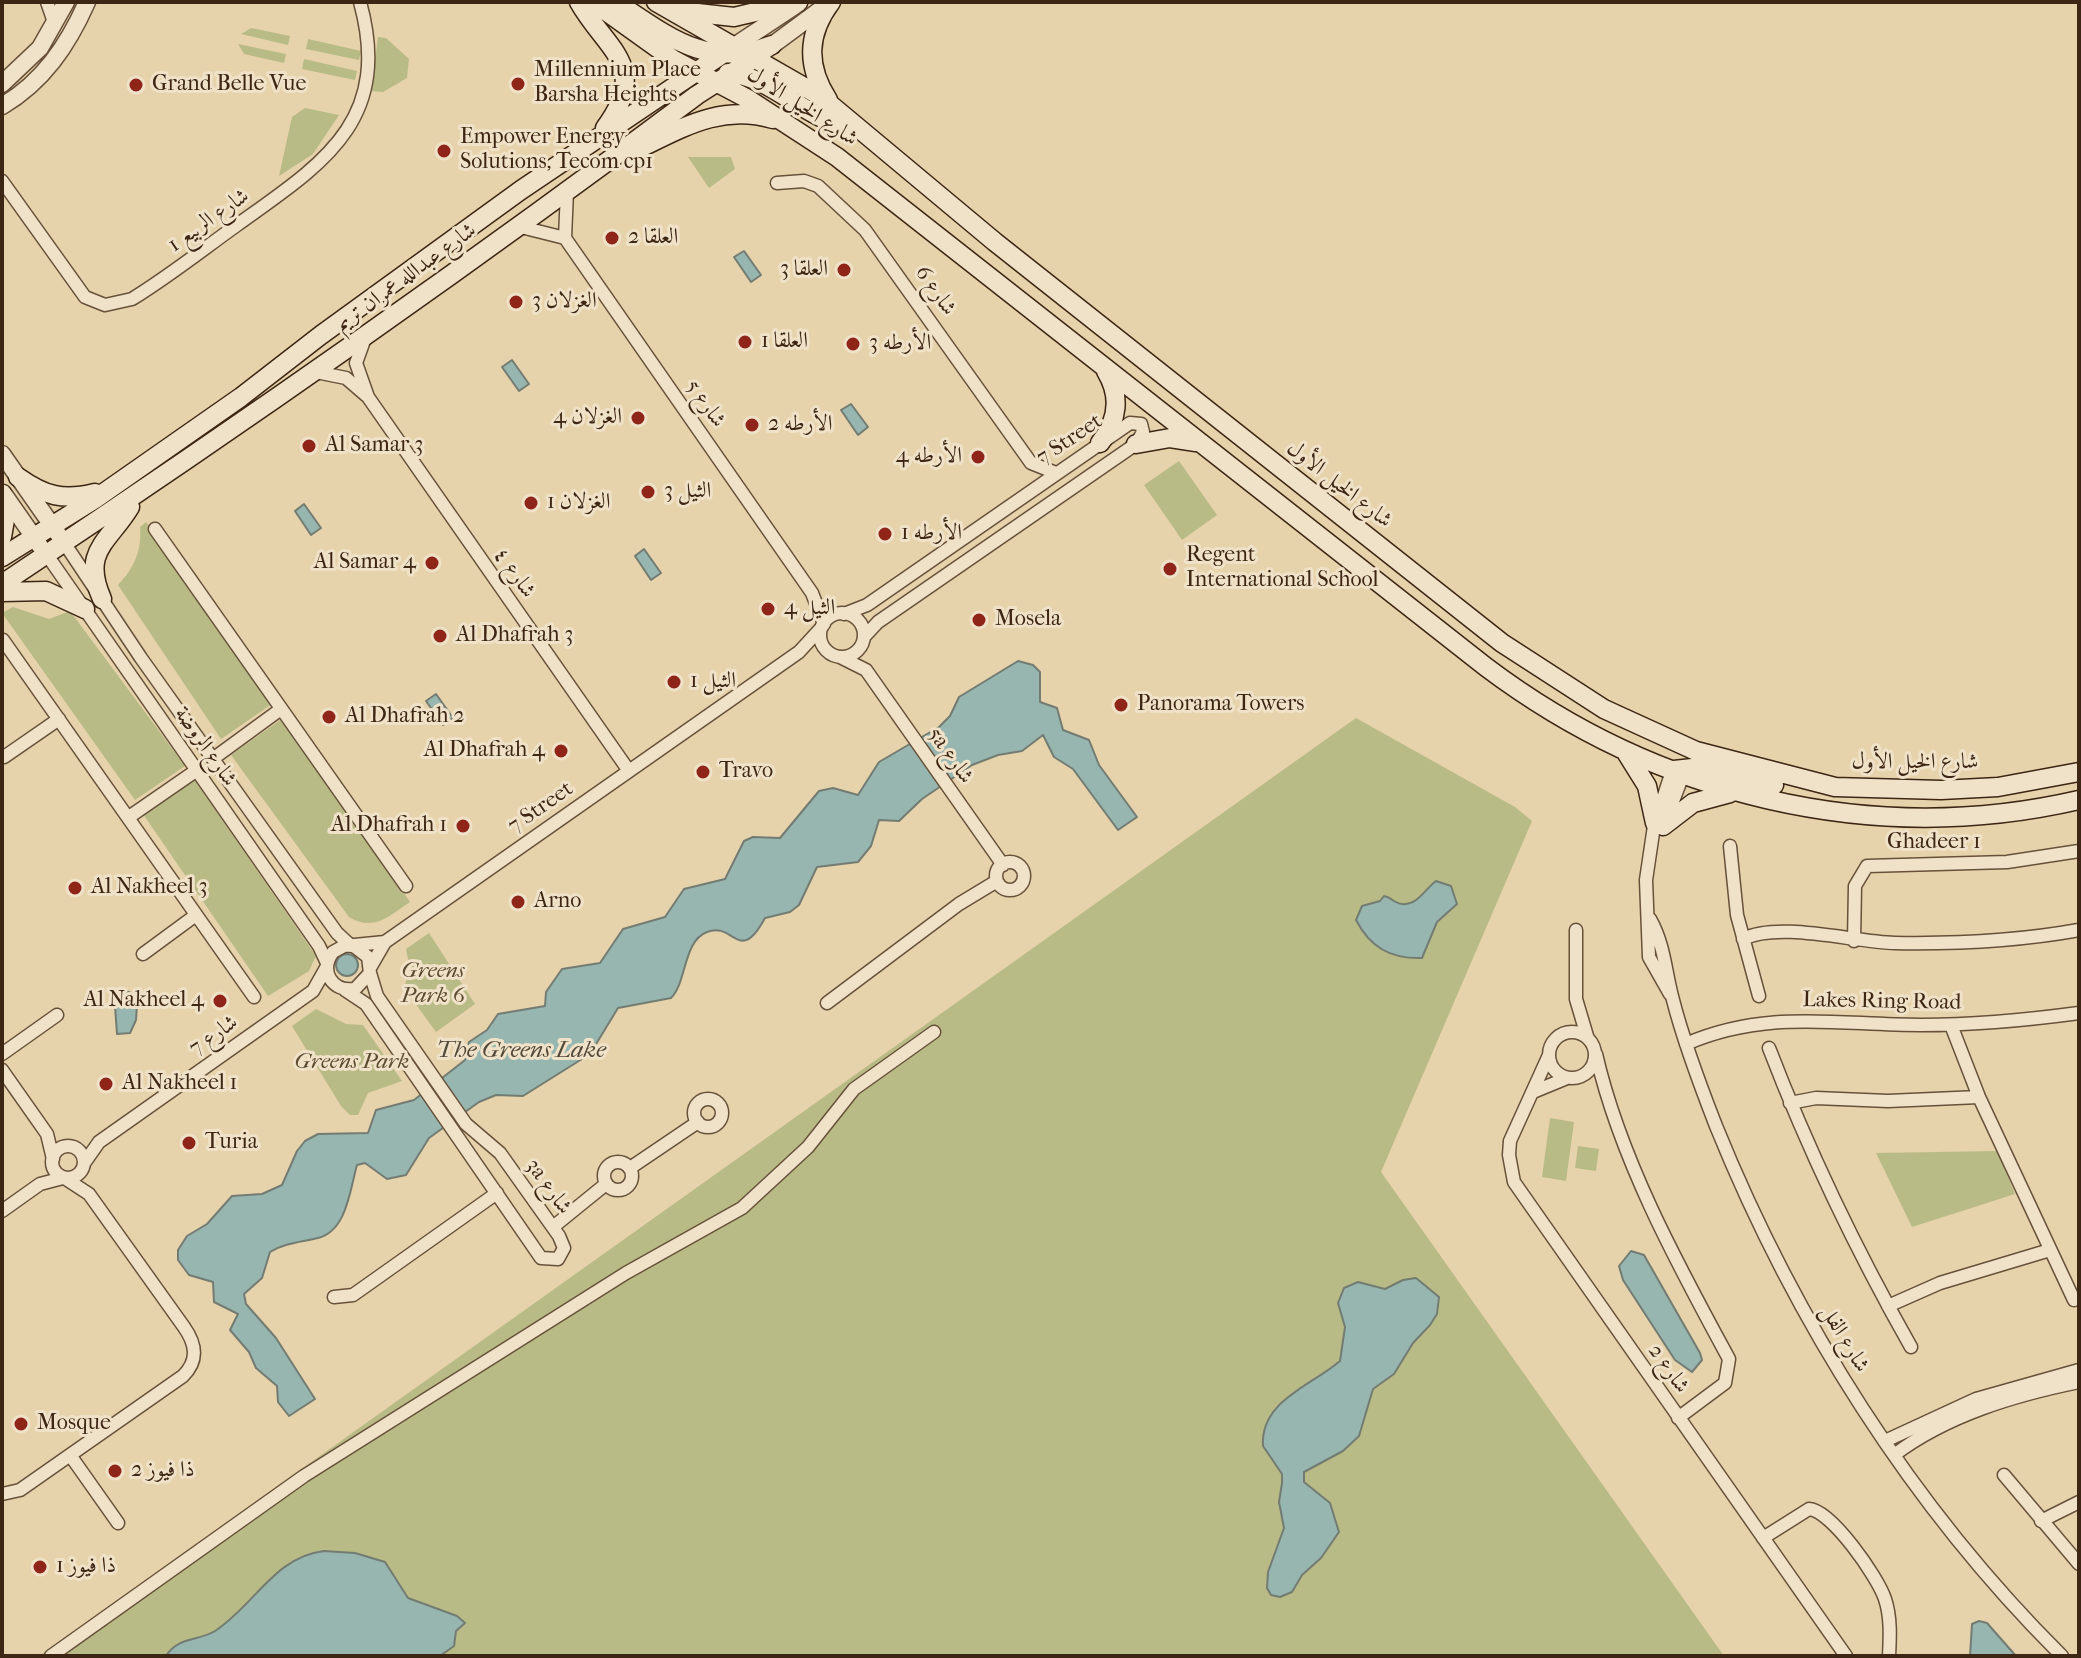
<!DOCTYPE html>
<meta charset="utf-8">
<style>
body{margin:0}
#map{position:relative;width:2081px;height:1658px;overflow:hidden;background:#e6d2ab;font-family:"IM FELL French Canon",serif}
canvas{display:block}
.frame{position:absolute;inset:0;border:4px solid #3d2614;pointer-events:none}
</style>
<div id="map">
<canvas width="2081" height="1658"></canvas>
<div class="frame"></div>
</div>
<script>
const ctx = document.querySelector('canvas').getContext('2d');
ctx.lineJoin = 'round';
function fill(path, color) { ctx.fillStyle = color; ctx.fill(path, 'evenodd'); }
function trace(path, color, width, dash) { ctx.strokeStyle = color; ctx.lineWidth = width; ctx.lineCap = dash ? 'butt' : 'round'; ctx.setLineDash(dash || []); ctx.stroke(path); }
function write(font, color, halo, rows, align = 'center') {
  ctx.font = font + ' "IM FELL French Canon",Amiri,serif'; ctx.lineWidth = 6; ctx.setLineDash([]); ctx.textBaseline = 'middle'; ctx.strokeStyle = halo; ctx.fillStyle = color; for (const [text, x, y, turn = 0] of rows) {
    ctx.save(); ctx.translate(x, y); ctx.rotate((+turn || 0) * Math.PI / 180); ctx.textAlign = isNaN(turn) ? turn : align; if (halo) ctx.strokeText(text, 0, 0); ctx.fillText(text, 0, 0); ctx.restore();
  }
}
const green = new Path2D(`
 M251 28 290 36 288 45 241 34Z
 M378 37 386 38 409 59 407 78 383 92 371 91Z
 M308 39 361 51 359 60 306 49Z
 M238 44 286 54 284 63 244 54Z
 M304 59 357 71 355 80 302 69Z
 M305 108 339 115 313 154 279 176 292 117Z
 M688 157H731L735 169 709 188Z
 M1179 461 1217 515 1182 540 1144 485Z
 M146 522 272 704 221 739 118 585C134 568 142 551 140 527Z
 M13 607 49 619 70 611 185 766 135 800 2 613Z
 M283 718 410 902C389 916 374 932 349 917L231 755Z
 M1356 718 1515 807 1532 821 1381 1172 1724 1656H39Z
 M194 779 316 956 309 971 268 996 143 814Z
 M429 933 475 1004 436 1032 404 988 410 969 406 949Z
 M316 1009 346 1024 363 1025 402 1081 368 1093 358 1115H350L341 1106 292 1026Z
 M1550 1118 1574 1122 1566 1181 1542 1177Z
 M1578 1146 1599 1149 1596 1171 1575 1168Z
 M1997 1151 2015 1194 1912 1227 1876 1153Z`);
const water = new Path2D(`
 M744 251 761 275 751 282 734 257Z
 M512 360 529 384 519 391 502 367Z
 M851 404 868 427 858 435 841 410Z
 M304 504 321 528 311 535 295 511Z
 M644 549 661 573 651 580 635 556Z
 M1018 661 1033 665 1040 672V702L1057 708 1063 730 1089 740 1099 765 1137 817 1118 830 1073 769 1054 757 1043 735 1022 751 998 755 972 765 922 799 899 821 879 820 871 846 858 862 817 867 799 905 790 912 765 918C739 966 734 921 707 932 683 941 687 982 671 998L618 1008 590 1054 523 1096 496 1095 479 1102 429 1138 406 1175 387 1179 365 1163 357 1165C350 1189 347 1231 318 1238 301 1242 284 1243 270 1252L262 1278 244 1294 246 1304 276 1338 315 1399 289 1416 278 1402 277 1386 256 1368 249 1352 230 1330 238 1314 214 1302 213 1282 189 1275 178 1260V1250L187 1236 207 1224 232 1196 262 1194 282 1185 297 1151 305 1141 318 1134 368 1133 376 1110 414 1100 465 1060 469 1042 487 1030 498 1014 545 1006 546 992 562 969 600 963 623 929 665 917 684 889 725 879 744 841 753 837 780 838 819 791 833 788 858 795 879 762 939 727 950 716 959 697Z
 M436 694 453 718 443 725 426 701Z
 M1436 881 1451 886 1457 904 1437 922 1422 958C1390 959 1370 947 1356 920L1362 906 1380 901 1384 896C1391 897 1395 904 1402 904 1417 906 1425 889 1436 881Z
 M336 965a11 11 0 1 1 22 0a11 11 0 1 1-22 0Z
 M126 991 133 994 131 1000 137 1005 136 1020 130 1033 117 1034 114 992Z
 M1631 1251 1644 1255 1700 1353 1702 1360 1692 1372 1675 1360 1623 1280 1619 1266Z
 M1416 1278 1439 1297 1437 1314 1430 1325 1413 1343 1394 1374 1373 1389 1359 1436 1343 1451 1304 1472V1482L1330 1503 1339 1532 1321 1558 1302 1575 1292 1592 1280 1597 1271 1595 1267 1588 1268 1572 1284 1528 1279 1502 1282 1483V1474L1263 1446C1260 1401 1311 1386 1340 1361L1345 1327 1338 1303 1344 1288 1358 1282 1385 1289 1403 1280Z
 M324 1551 355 1553 385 1562 408 1598 457 1616 465 1623 456 1631 454 1646 440 1656H166C177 1637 199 1641 215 1631 255 1605 274 1557 324 1551Z
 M1979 1621 1987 1623 2016 1656H1970L1972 1624Z`);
const minor = new Path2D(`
 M47 2 55 25
 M2 181 85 297 105 305 132 299C168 277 202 250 237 225 322 164 393 122 360 2
 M777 183 804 181 818 186 865 230 1031 463 1056 473
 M567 191 565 238 812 593 824 624
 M517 226 565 238
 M365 338 356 363 368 397
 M316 372 346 378 368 397 629 771
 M155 529 406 886
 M65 544 141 658 337 933 351 946
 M47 555 319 946 327 963
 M820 635a22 22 0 1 1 44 0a22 22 0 1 1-44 0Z
 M844 614 867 605 1130 423 1141 424 1143 432 1136 444 878 622 864 637
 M3 640 254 997
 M840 657 866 670 1003 865
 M4 757 59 719
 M214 758 281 709
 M129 817 197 770
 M1665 822 1683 775
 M1730 846 1737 915 1759 996
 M996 876a14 14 0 1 1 28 0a14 14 0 1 1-28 0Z
 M1650 919C1665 946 1665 971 1673 1000 1684 1043 1700 1085 1716 1126 1795 1321 1912 1507 2062 1656
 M1576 930V999L1587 1036
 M1743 939C1779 921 1853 942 1895 943 1957 944 2018 941 2079 930
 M1854 941 1855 886 1867 866 2007 862 2079 851
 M355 947 368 957 370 973 355 989C332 992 319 971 333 952L344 946 385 942
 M143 954 196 915
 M370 968 385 942 799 652 822 627
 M345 990 366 1004 541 1258 558 1259 564 1248 559 1236 500 1153 466 1124 377 996 370 973
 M1670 994 1649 957 1646 880 1654 826 1672 771
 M827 1003 959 904 997 881
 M1951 1025 1979 1097 2074 1300
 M1549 1055a23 23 0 1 1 46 0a23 23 0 1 1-46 0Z
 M1686 1044C1767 1009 1837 1025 1921 1025 1974 1025 2027 1020 2079 1013
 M1769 1048C1809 1152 1856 1250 1911 1347
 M2 1054 57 1015
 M1596 1054C1620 1159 1678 1265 1729 1359L1725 1383 1678 1418
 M1549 1055 1510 1141 1509 1155 1514 1182 1846 1656
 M2 1070 47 1134 53 1159
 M1533 1092 1567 1078
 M694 1113a14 14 0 1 1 28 0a14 14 0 1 1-28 0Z
 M1790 1103 1816 1098 1888 1101 1979 1097
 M52 1162a16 16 0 1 1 32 0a16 16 0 1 1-32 0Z
 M604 1176a14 14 0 1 1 28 0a14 14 0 1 1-28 0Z
 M85 1162 99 1142 313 991 326 968
 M630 1168 698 1122
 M2 1211 40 1184 63 1178
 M553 1227 606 1184
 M334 1297 353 1295 497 1193
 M1888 1306 1940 1283 2050 1250
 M1885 1441 1976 1399 2079 1370
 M70 1455 118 1523
 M1894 1455C1947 1415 2015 1395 2079 1382
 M2004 1475 2079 1564
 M2 1494 20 1490 183 1376C199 1360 196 1344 184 1327L89 1194 66 1179
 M2041 1521 2079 1502
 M1763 1538 1809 1509C1831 1510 1878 1577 1885 1599 1891 1617 1890 1637 1889 1656
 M51 1656 304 1476 626 1273 742 1208 808 1147 854 1089 934 1032`);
const tertiary = new Path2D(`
 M733 47 799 3
 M763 52 828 4
 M2 84 40 48 66 2
 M2 106C43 82 68 45 87 2
 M2 454 58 534
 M3 493 40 546`);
const secondary = new Path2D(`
 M579 2C606 50 651 66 605 128
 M593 2 674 60 748 99 837 157 1486 667C1656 795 1871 848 2079 800
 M616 2C669 37 708 70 772 45
 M656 2 820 96 995 242 1502 643 1604 709 1696 751 1835 787 1941 790 1998 787 2079 772
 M679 11 734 17 798 2
 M728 73C775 77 806 122 853 127
 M828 100C806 66 807 34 831 2
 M638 149C684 127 721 104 773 119
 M1100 443C1118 421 1121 396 1106 371
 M1136 444 1170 438 1196 442
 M18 477C45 496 63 501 95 493
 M2 494 6 514 2 537
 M2 557 95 499 241 397 321 335 521 190 733 47
 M2 584C238 427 470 265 697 95L755 58
 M2 592 46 591 85 609
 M102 599C81 551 108 543 130 507
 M1627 754 1647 786 1655 823
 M1674 770 1702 767 1774 785
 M1663 826 1693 803 1730 793`);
const markers = [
 [518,84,8,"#8f2418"],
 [136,85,8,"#8f2418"],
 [444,151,8,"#8f2418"],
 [612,238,8,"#8f2418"],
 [844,270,8,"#8f2418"],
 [516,302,8,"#8f2418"],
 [745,342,8,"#8f2418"],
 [853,344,8,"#8f2418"],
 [638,418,8,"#8f2418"],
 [752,425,8,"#8f2418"],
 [309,446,8,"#8f2418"],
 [978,457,8,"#8f2418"],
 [648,492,8,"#8f2418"],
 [531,503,8,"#8f2418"],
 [885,534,8,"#8f2418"],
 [432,563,8,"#8f2418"],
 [1170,569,8,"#8f2418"],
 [768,609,8,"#8f2418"],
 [979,620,8,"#8f2418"],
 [440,636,8,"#8f2418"],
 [674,682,8,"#8f2418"],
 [1121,705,8,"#8f2418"],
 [329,717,8,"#8f2418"],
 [561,751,8,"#8f2418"],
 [703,772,8,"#8f2418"],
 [463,826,8,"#8f2418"],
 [75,888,8,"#8f2418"],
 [518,902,8,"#8f2418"],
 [220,1001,8,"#8f2418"],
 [106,1084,8,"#8f2418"],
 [189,1143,8,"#8f2418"],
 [21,1424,8,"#8f2418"],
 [115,1471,8,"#8f2418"],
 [40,1567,8,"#8f2418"]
];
const poiNames = [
 ["Millennium Place",534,71],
 ["Barsha Heights",534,96],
 ["Grand Belle Vue",152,85],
 ["Empower Energy",460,138],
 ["Solutions, Tecom cp1",460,163],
 ["العلقا 2",628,238],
 ["العلقا 3",828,270,"right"],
 ["الغزلان 3",532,302],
 ["العلقا 1",761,342],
 ["الأرطه 3",869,344],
 ["الغزلان 4",622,418,"right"],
 ["الأرطه 2",768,425],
 ["Al Samar 3",325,446],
 ["الأرطه 4",962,457,"right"],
 ["الثيل 3",664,492],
 ["الغزلان 1",547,503],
 ["الأرطه 1",901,534],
 ["Regent",1186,556],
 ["International School",1186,581],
 ["Al Samar 4",416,563,"right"],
 ["الثيل 4",784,609],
 ["Mosela",995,620],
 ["Al Dhafrah 3",456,636],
 ["الثيل 1",690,682],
 ["Panorama Towers",1137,705],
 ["Al Dhafrah 2",345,717],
 ["Al Dhafrah 4",545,751,"right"],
 ["Travo",719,772],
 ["Al Dhafrah 1",447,826,"right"],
 ["Al Nakheel 3",91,888],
 ["Arno",534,902],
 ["Al Nakheel 4",204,1001,"right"],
 ["Al Nakheel 1",122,1084],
 ["Turia",205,1143],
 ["Mosque",37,1424],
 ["ذا فيوز 2",131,1471],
 ["ذا فيوز 1",56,1567]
];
const streetNames = [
 ["شارع الخيل الأول",802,107,33],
 ["شارع الربيع 1",209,221,-35],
 ["شارع عبدالله عمران تريم",406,278,-36],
 ["شارع 6",935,291,55],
 ["شارع 5",705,404,55],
 ["7 Street",1070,440,-34],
 ["شارع الخيل الأول",1339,485,38],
 ["شارع ٤",514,573,55],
 ["شارع الروضة",205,747,55],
 ["5a شارع",950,756,55],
 ["شارع الخيل الأول",1915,763],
 ["7 Street",541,808,-35],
 ["Ghadeer 1",1934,843],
 ["Lakes Ring Road",1882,1002,1],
 ["شارع 7",214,1036,-35],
 ["3a شارع",548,1187,54],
 ["شارع الفل",1844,1339,59],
 ["شارع 2",1668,1369,55]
];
const parkNames = [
 ["Greens",433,972],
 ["Park 6",433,997],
 ["Greens Park",352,1063]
];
const waterNames = [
 ["The Greens Lake",521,1051]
];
fill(green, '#b9bb86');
fill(water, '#97b6b0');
trace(water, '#737c72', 2);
trace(minor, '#67513a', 15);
trace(tertiary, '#67513a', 19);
trace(secondary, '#3d2614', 21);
trace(minor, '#efe2c8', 12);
trace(tertiary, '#efe2c8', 16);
trace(secondary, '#efe2c8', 18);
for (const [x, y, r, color] of markers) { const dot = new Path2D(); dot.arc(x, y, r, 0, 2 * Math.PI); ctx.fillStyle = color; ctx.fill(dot); trace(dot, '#efe2c8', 3); }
write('22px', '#3d2614', '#efe2c8', poiNames, 'left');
write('22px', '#3d2614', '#efe2c8', streetNames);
write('italic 22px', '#5c4b30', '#efe2c8', parkNames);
write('italic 24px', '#544a3b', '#efe2c8', waterNames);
</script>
